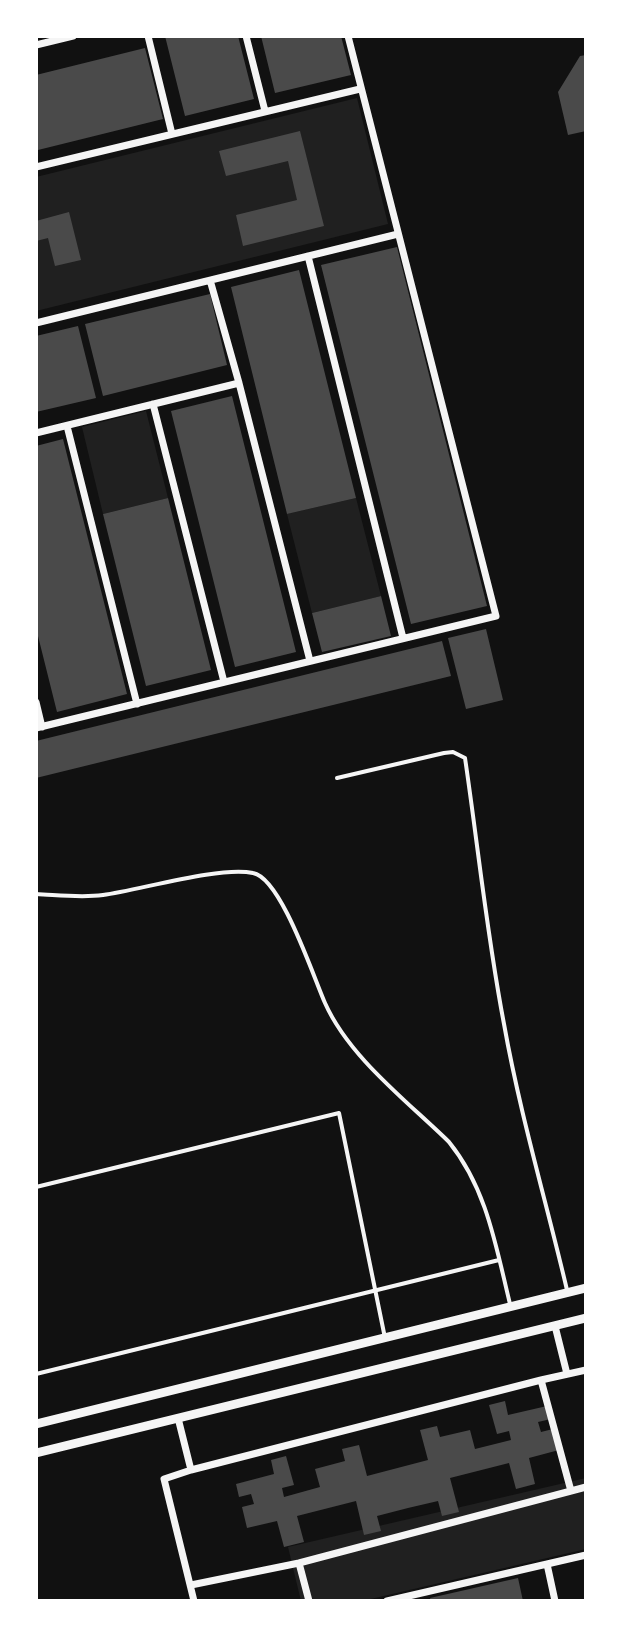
<!DOCTYPE html>
<style>
body{margin:0}
#map{position:relative;width:622px;height:1637px;overflow:hidden;background:#111;font-family:"PT Sans",sans-serif}
canvas{display:block}
.frame{position:absolute;inset:0;border:38px solid #fff;pointer-events:none}
</style>
<div id="map">
<canvas width="622" height="1637"></canvas>
<div class="frame"></div>
</div>
<script>
const ctx = document.querySelector('canvas').getContext('2d');
ctx.lineJoin = 'round';
function fill(path, color) { ctx.fillStyle = color; ctx.fill(path, 'evenodd'); }
function trace(path, color, width, dash) { ctx.strokeStyle = color; ctx.lineWidth = width; ctx.lineCap = dash ? 'butt' : 'round'; ctx.setLineDash(dash || []); ctx.stroke(path); }
const green = new Path2D(`
 M357 98 388 224 36 311V177Z
 M146 411 168 498 103 514 82 427Z
 M356 498 381 596 312 613 287 514Z
 M586 1478V1549L362 1601H301L288 1547Z`);
const building = new Path2D(`
 M165 36H238L254 99 185 116Z
 M261 36H341L351 75 275 93Z
 M145 48 163 119 38 150 36 140V75Z
 M586 55V131L568 135 558 92 580 56Z
 M300 131 324 226 243 246 236 215 297 200 288 161 226 176 219 151Z
 M69 212 81 260 55 266 48 238 36 241V221Z
 M397 247 487 606 411 624 321 265Z
 M299 270 356 498 287 514 231 287Z
 M210 294 227 365 103 396 85 324Z
 M78 326 96 398 36 412V336Z
 M232 396 296 652 235 667 171 411Z
 M63 439 127 694 57 712 36 628V446Z
 M168 498 211 670 146 686 103 514Z
 M381 596 391 636 322 652 312 613Z
 M486 629 503 700 466 709 448 638Z
 M442 641 451 676 36 778V741Z
 M505 1401 508 1415 547 1406 551 1419 538 1422 541 1432 553 1429 559 1450 529 1458 535 1484 516 1489 509 1463 450 1478 459 1512 442 1516 438 1501 408 1508 377 1516 381 1531 364 1535 356 1501 297 1516 304 1542 284 1547 277 1521 247 1528 242 1507 254 1504 251 1494 239 1497 236 1484 274 1474 271 1460 286 1456 294 1485 282 1488 284 1497 320 1487 315 1469 345 1461 342 1449 359 1445 367 1476 428 1460 420 1430 437 1426 440 1437 470 1430 475 1449 511 1440 509 1431 497 1434 489 1405Z
 M518 1578 523 1601H431L430 1598Z`);
const service = new Path2D(`
 M337 778 444 753 453 752 465 758C478 846 487 936 504 1024 520 1114 546 1201 567 1290
 M36 894C58 895 81 898 103 895 140 890 219 866 253 873 281 878 313 976 325 1003 349 1057 407 1101 449 1142 487 1189 496 1247 510 1304
 M36 1187 339 1113 385 1338
 M36 1374 499 1260`);
const minor = new Path2D(`
 M148 36 172 134
 M246 36 265 111
 M36 45 73 36
 M36 167 360 89
 M308 256 403 638
 M36 323 398 234
 M239 383 310 661
 M153 404 224 682
 M67 426 137 704
 M36 433 239 383 210 280
 M36 702 42 727
 M36 728 496 616 348 36
 M555 1326 567 1374
 M178 1418 191 1470 164 1479 194 1601
 M191 1470 541 1380
 M571 1491 586 1487
 M299 1563 309 1601
 M547 1564 555 1601
 M191 1585 299 1563 571 1491 541 1380 586 1370
 M387 1601 586 1555`);
const tertiary = new Path2D(`
 M36 1424 586 1288
 M36 1453 586 1318`);
fill(green, '#202020');
fill(building, '#4a4a4a');
trace(service, '#f5f5f5', 4);
trace(minor, '#f5f5f5', 7);
trace(tertiary, '#f5f5f5', 9);
</script>
